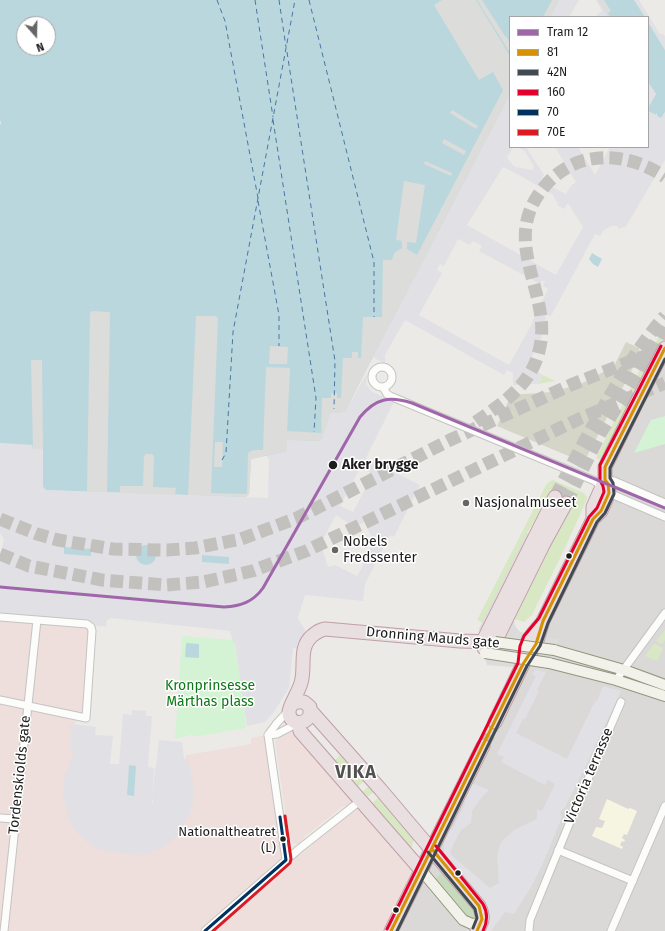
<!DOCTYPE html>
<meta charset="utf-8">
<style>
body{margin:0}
#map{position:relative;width:665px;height:931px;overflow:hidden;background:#eceae6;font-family:"Fira Sans",sans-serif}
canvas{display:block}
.legend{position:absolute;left:509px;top:16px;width:140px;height:132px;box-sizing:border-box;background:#fff;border:1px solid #a5a5a5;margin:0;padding:5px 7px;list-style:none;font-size:12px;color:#1d1d1d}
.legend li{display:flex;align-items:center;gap:8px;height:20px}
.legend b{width:20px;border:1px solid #a5a5a5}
.north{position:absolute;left:16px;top:16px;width:40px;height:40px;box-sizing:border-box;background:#fff;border:1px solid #a5a5a5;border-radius:50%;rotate:160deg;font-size:11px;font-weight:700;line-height:16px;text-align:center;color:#1d1d1d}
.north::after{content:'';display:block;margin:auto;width:14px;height:18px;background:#656563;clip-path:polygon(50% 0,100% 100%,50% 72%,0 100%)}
</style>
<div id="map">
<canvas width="665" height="931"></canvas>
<ul class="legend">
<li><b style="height:5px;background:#a066aa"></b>Tram 12</li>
<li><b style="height:5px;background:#d69104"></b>81</li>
<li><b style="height:5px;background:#424a52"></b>42N</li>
<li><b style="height:5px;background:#e4002b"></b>160</li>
<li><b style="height:5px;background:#003260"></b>70</li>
<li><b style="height:5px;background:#dd1923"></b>70E</li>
</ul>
<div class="north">N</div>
</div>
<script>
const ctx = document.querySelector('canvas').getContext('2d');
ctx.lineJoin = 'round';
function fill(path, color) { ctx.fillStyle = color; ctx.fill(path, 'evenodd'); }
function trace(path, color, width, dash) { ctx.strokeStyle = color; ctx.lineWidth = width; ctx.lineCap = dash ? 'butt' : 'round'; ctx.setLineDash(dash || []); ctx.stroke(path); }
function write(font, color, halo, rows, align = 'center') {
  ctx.font = font + ' "Fira Sans",sans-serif'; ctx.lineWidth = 3; ctx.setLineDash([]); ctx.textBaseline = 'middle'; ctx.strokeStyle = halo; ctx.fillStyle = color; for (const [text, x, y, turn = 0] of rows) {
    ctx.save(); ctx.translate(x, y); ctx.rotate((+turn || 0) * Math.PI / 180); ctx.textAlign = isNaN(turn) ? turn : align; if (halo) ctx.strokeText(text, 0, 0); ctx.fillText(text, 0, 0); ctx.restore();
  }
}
const residential = new Path2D(`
 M665 357V931H391L546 616 595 496Z`);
const commercial = new Path2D(`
 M0 617 89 625 86 718 76 717 74 733 130 853 187 755 251 744V738L268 735 286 860 205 931H0Z
 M290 732 295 733 352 799 351 802 348 806 342 807 304 837 301 842 298 844 293 843 289 838 275 741 280 737Z
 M357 809H360L368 818 370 823 380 834 383 835 412 869 413 872V875L385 931H209L275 874Z`);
const education = new Path2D(`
 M607 799 628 809 630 808 637 811 627 835 624 834 622 838 625 840 624 842 622 841 620 845 623 847 622 849 592 836 596 827 602 828 605 821 599 819Z`);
const construction = new Path2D(`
 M626 342 639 348 640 354 586 458 578 460 497 426 511 395 552 392 577 385 587 381 614 366Z`);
const grass = new Path2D(`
 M665 327V334L651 358 601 460 596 458 644 361Z
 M543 375 555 381 538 384Z
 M553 480 584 493 587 497V499L565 548 532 615 524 622 514 619 551 494 527 533 483 623 477 620 546 485 550 481Z
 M665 630V640L662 644 656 641Z
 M654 644 663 648 657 661 645 656Z
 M322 728 366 780 356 788 312 738 315 736 335 760 340 755 319 731Z
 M370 785 375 791 365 799 360 794Z
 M380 796 415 837 410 852 370 805Z`);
const forest = new Path2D(`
 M443 872 474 910 475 915 474 919H470L435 879Z`);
const park = new Path2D(`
 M665 416V444L634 453 651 420Z
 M182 636 234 640 243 694 246 728 199 736 190 735 175 739Z`);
const plaza = new Path2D(`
 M559 0H579L569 17H550Z
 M596 0H598L608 17H598L597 14 602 11Z
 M634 0H639L660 34H663L665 36V50L648 22V17H645Z
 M648 82 656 94 648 108Z
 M510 94V147H513L507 158 515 167 532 170 534 167 525 151 517 147H526L544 175 540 181 566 194 571 186 576 182 555 147H578L595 175 610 147H648V111L661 118 665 112V160L625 228 623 227 619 229 617 226H611L603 231 600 236 595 234 551 316 546 315 545 320 549 321 527 367 543 375 538 384H526V380H521V385H513V373L507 370 504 375 405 320 385 355V364L373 357ZM503 167 521 176 552 194 555 199V200L558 203 557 205 564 209 568 203 583 227 556 275 467 225ZM458 239 470 245 473 241 482 246 479 251 540 284 542 281H545L543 286 548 289 532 322H533L509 365 419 315 442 273 437 270 440 264 444 266Z
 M367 373 366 384 371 391 394 402 366 458 420 485 394 537 390 535 365 584 363 601 305 595 298 618 306 632 300 640 298 648H293L289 688 272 715H271L265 722 247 726 235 643 233 642 230 631 111 618 107 620 106 627 102 626H97L92 622 0 614V555L4 540 0 532V443L33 445 43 449V487L46 490 268 498 269 458H267V450L287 440 321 441 330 413 345 412ZM360 468 373 474 353 512 340 506ZM336 515 354 527 365 522 375 546 369 549 362 563 364 564 357 576 335 565 328 567 322 548H320L317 543 319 541 323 539Z
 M535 670 546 672 537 690 539 691 525 719H523L516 733 567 759 593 705H594L595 701H597L603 686 621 691 589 759 565 807 562 810 560 813 562 817 543 863 530 889 514 914 505 912 491 931H482L485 904 447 858 444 852V843L449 831 453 828 465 804 464 799 472 783 489 790 482 797 472 811 471 823 461 830 453 845 450 854 490 888 499 883 497 858 499 847 502 841 514 830 537 819V809L542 811 555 784 548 780 545 785 501 762 504 757 497 754 536 676 532 674Z
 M132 710 146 711V716H152L148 767 154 768 152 798V802L154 806 152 798 155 768 156 767 159 740 182 742 184 759H187L192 776 194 790V799L189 816 177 835 164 847 141 856V854L133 855V853H122L108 850V852L101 849 100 850 86 841 74 828 68 817 63 795 65 774 74 755 70 752 71 728H69L70 725 73 726V724L96 727 95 735 113 736 110 764H112V767V764H119L123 714 132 715Z`);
const water = new Path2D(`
 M0 0H559L550 17H510V94L363 376 345 412 330 413 321 441 287 440V451L251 459 249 494 246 497 46 490 43 487V449H33L32 445 0 443V125L1 123 0 120ZM24 24H48V48H24Z
 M598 0H634L645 17H608Z
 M648 22 665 50V112L661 118 657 116V113L656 115 648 111V108L656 94 648 82Z
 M592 253 602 259 598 267 593 264 589 259Z
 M136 555a10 10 0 1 1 20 0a10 10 0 1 1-20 0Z
 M64 547 91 549V556L64 554Z
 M202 555 229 557V564L202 562Z
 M186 643 199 644V658L185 657Z
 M129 765 136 766 134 796 127 795Z`);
const pier = new Path2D(`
 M442 0H476L510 56V94L363 376 345 412 330 413 321 441 287 440V451L251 459 249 494 246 497 188 495 196 316H216L218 319 211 493 246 494 247 493 248 454 249 452 254 450H263L266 367 290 368 287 431 321 433 322 398H331V393H337V398H341L343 358H352V352H358V358H361L363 317H382L383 260H392L394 253 402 248V241L396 240 404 181 425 185 416 243 407 242V249L417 255 503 90 493 72 479 80 434 5Z
 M477 0H482L505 36H506L510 43V53Z
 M552 0H559L550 17H543Z
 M598 0H604L611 11 608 13 610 17H608Z
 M452 110 478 126 476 129 450 113Z
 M444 139 466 151 464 155 442 143Z
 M425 161 452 173 451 176 424 164Z
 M92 311 108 312 110 313 107 492H87L90 313Z
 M270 346 288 347 287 364H269Z
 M31 360H42L43 449H33Z
 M215 442H223L222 467H214Z
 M146 454H152L154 456 153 487 176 488 175 495 120 493V486H143L144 456Z
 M527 533 534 538 514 620 515 626 520 632 559 639 546 672 523 668 487 665 479 629Z`);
const ferry = new Path2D(`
 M217 0 225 21 258 198
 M255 0 273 117
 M279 0 286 47
 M309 0 374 262V317
 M287 52 335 361 334 409
 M273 120 316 398 314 432
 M258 201 279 315V346
 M222 460 226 453 233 332 295 0`);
const highwayTunnel = new Path2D(`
 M476 422C503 403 531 385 539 351 554 295 500 245 541 191 551 177 566 166 582 161 611 153 640 160 665 177
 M555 497C574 461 593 424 614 389 629 364 645 338 665 316
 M566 503 600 434 665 327
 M0 519 37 534 58 540 113 549 167 550 195 548 241 539 297 518 450 440 573 384 665 348
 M0 554 29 566 102 580 166 585 203 582 252 571 306 551 581 418 665 383
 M483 746 495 722`);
const street = new Path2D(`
 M372 377a10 10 0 1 1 20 0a10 10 0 1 1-20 0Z
 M383 387 387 394 390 396 595 481 609 493 665 517
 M605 480 614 481 665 503
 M0 617 87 624 91 627 92 631 86 718 0 700
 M616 680 665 613
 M268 735 286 860
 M268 735 277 734 298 723
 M268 735 277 723 289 710
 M0 818 16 819
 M558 850 633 881
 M4 931 37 620
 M205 931 299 849 360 801
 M529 931 530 920 574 812 621 702
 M611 931 665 806`);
const secondary = new Path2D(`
 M554 650 624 670 665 685
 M549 663 616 680 665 696
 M421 870 463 920 472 924 482 923`);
const highway = new Path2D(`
 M593 518V507L605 480
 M490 647 495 642 543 545 566 503
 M484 648 483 641 555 497
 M523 659C525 642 530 636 541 624
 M293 704 296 702H304L310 707V715C305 726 289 725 289 712 289 706 299 691 301 683 306 667 298 648 312 636 317 632 319 630 325 629L460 641 495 642
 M311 711 381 790 479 906C484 916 483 922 477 931
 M495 722 523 664 536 644 543 621 593 519 601 511 609 493 608 484 605 480V467L637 402 665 348
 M298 723 300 731 421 870
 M391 931 483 746`);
const secondaryBridge = new Path2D(`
 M495 642 554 650
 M485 653 549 663`);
const bus1 = new Path2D(`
 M432 849 479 906 482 919 477 931
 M391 931 523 664 536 644 543 621 593 519 601 511 609 493 608 484 605 480V467L665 348`);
const bus2 = new Path2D(`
 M428 852 475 909 477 918 473 928
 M397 931 527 666 540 646 548 623 597 522 605 513 614 494 613 483 610 478V468L665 359`);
const bus3 = new Path2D(`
 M436 846 483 904C488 913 488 921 483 931
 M387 929 518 663 520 646 524 636 539 618 589 517 597 508 604 492 603 486 600 480V465L661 346`);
const bus4 = new Path2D(`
 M205 931 286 860 280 817`);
const bus5 = new Path2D(`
 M213 931 290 863 291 859 285 816`);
const tram1 = new Path2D(`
 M0 587 224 607C241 606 253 602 263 588L360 417C376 398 389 396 412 403L665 508`);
const markers = [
 [333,465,5,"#1d1d1d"],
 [466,503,4,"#656563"],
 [335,550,4,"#656563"],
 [569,556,3.5,"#1d1d1d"],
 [283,839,3.5,"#1d1d1d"],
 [458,873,3.5,"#1d1d1d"],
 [396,910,3.5,"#1d1d1d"]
];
const busNames = [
 ["Nationaltheatret",276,832],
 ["(L)",276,848]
];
const stopNames = [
 ["Aker brygge",342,465]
];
const poiNames = [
 ["Nasjonalmuseet",474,503],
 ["Nobels",343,542],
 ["Fredssenter",343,558]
];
const streetNames = [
 ["Dronning Mauds gate",433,638,5],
 ["Tordenskiolds gate",20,775,-84],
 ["Victoria terrasse",589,776,-67]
];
const parkNames = [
 ["Kronprinsesse",210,686],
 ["Märthas plass",210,702]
];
const districtNames = [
 ["VIKA",356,773]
];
fill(residential, '#dbd9d7');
fill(commercial, '#eededc');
fill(education, '#f6f5e1');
fill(construction, '#d5d5c8');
fill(grass, '#d8e8c5');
fill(forest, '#c7dabc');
fill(park, '#d4f2d4');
fill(plaza, '#e1e0e5');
fill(water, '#bad7de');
fill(pier, '#dcdcda');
trace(ferry, '#4a76a2', 1, [5, 4]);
trace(highwayTunnel, '#c3c1be', 13, [13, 6]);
trace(street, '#c4c4c2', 9);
trace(secondary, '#93957f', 12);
trace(highway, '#c09fa8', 15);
trace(street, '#fcfcfb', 7);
trace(secondary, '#f3f2ea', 10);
trace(highway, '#e9dee0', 13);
trace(secondaryBridge, '#93957f', 12, []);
trace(secondaryBridge, '#f3f2ea', 10);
trace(bus1, '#d69104', 3);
trace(bus2, '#424a52', 3);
trace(bus3, '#e4002b', 3);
trace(bus4, '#003260', 3);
trace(bus5, '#dd1923', 3);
trace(tram1, '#a066aa', 3);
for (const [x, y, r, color] of markers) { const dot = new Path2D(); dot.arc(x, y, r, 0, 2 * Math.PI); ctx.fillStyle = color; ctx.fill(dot); trace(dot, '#fff', 1.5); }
write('13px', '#1d1d1d', '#fff', busNames, 'right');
write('bold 14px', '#1d1d1d', '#fff', stopNames, 'left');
write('14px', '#1d1d1d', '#fff', poiNames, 'left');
write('14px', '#1d1d1d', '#fff', streetNames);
write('14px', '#0e7817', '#fff', parkNames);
ctx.letterSpacing = '1px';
write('bold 18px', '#505050', '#fff', districtNames);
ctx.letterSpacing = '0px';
</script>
